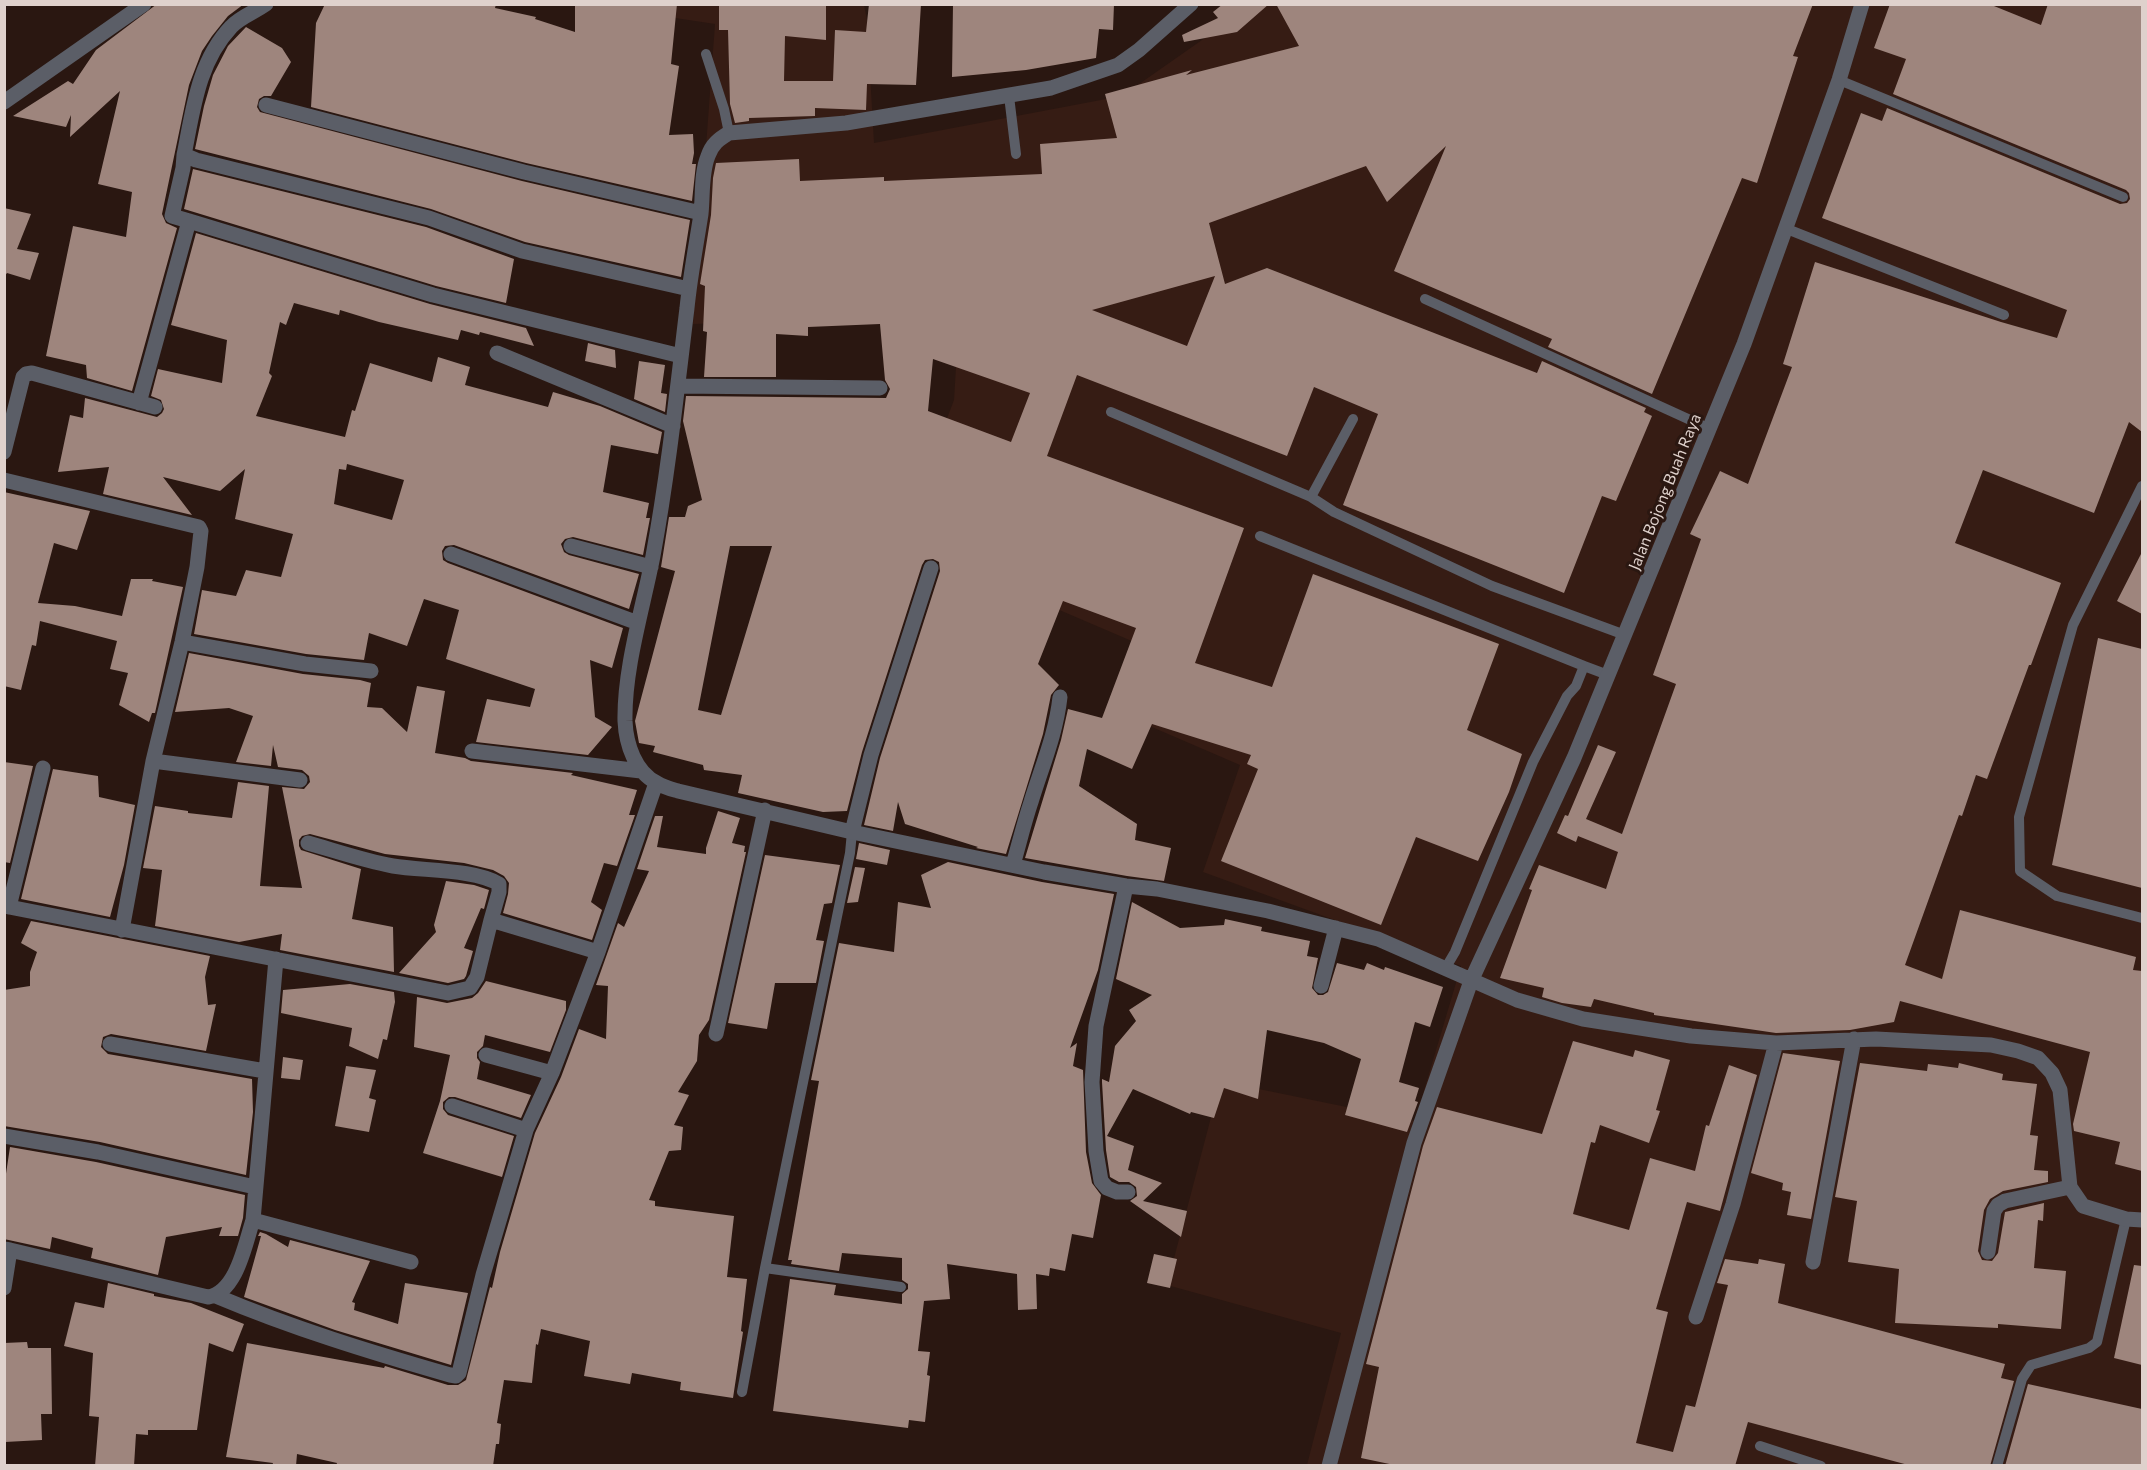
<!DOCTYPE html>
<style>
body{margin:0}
#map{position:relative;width:2147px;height:1470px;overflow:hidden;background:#2a1711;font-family:Commissioner,sans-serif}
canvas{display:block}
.frame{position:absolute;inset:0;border:6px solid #dfd1cc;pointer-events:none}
</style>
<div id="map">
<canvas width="2147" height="1470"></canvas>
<div class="frame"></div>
</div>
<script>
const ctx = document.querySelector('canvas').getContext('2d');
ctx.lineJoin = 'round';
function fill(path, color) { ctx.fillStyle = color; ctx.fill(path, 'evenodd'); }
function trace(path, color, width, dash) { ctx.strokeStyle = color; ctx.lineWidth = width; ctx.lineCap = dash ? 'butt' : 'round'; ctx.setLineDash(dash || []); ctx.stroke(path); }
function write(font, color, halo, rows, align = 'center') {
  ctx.font = font + ' Commissioner,sans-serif'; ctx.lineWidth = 6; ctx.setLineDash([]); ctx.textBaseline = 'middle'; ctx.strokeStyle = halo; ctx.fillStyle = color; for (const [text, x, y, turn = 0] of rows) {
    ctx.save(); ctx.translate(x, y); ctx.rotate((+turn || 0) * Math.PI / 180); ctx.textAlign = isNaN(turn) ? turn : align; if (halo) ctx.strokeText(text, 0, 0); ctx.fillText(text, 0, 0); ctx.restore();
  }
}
const built = new Path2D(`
 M589 5H864L867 20 874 143 1122 96 1252 5H2142V1465H1307L1341 1333 1167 1285 1237 1018 1249 1087 1415 1121 1461 966 1203 872 1240 765 1124 715 1141 645 852 521 933 455 954 400 959 316 693 324 715 24Z`);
const building = new Path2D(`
 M157 4H244L228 16 212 36 202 51 189 85 162 214 166 223 177 228 132 391 87 378 86 365 46 356 73 226 126 237 132 192 98 184 120 91 70 137 71 115 66 127 13 116 68 81 73 84 96 50Z
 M325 4H496L495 8 536 17 535 19 575 32V4H677L671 64 679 66 669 135 693 134 694 153 692 164H696L692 201 526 163 311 107 316 23Z
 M719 4H826V40L785 36 784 81H833L835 30 866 32 869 4H921L916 85 867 84 866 110 815 108V116L749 118V121L735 123 730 104 728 30H719Z
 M953 4H1114L1113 30 1099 29 1096 58 1026 70 952 77Z
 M1223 4H1269L1237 32 1184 42 1182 35 1218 18 1213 12Z
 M1276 4H1813L1793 56 1798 57 1757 183 1742 178 1652 394 1548 347 1552 339 1394 271 1446 146 1387 202 1366 166 1209 223 1225 284 1267 268 1537 373 1542 361 1646 408 1644 412 1652 416 1616 501 1602 496 1564 593 1343 505 1378 414 1314 387 1287 456 1077 375 1047 456 1244 528 1195 663 1272 687 1313 574 1499 644 1467 730 1522 754 1509 792 1478 861 1416 837 1381 925 1221 861 1258 769 1247 764 1251 755 1152 724 1132 769 1087 749 1079 786 1137 824 1135 840 1171 848 1164 881 1127 876 1025 858 1061 740 1068 709 1102 718 1136 628 1063 601 1038 664 1059 685 1051 695 1043 734 1006 854 976 848 978 847 905 824 898 802 893 831 864 825 880 758 940 571 939 562 933 559 925 560 922 565 862 752 847 811 823 812 738 793 742 775 704 770 703 765 653 752 655 746 639 743 635 721 675 571 661 567 669 517H685L688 506 702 500 683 421 686 396 886 398 890 389 885 380 880 324 808 327V336L776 334V377H704L707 332 703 331 705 286 700 284 711 215 713 178 716 163 799 159 800 181 884 177V181L1042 174 1040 144 1117 138 1105 94 1192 70 1186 75 1299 46ZM1215 276 1187 346 1092 310ZM933 359 1030 393 1011 442 928 411ZM730 546H772L721 715 698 710Z
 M1890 4H1989L2041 25 2048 4H2142V432L2129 422 2094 513 1983 470 1955 543 2061 583 2031 665H2029L1987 779 1976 775 1962 816 1959 815 1905 965 1942 979 1960 910 2136 957 2133 970 2142 971V1171L2115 1164 2120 1142 2074 1131 2073 1124 2090 1052 1900 1001 1894 1022 1850 1030 1776 1033 1654 1015V1013L1594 999 1591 1007 1562 1003 1542 997 1544 988 1500 978 1532 890 1529 889 1539 865 1606 889 1618 852 1578 836 1576 842 1557 833 1565 815 1568 816 1598 745 1616 752 1586 819 1622 834 1676 684 1653 675 1701 539 1690 534 1720 471 1748 484 1792 367 1783 364 1815 262 2001 322 2057 338 2067 310 1822 218 1861 113 1882 121 1887 108 2120 204 2127 203 2130 199 2129 193 2126 190 1893 94 1906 59 1874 48Z
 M246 27 282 48 291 62 271 96H264L259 99 257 107 260 112 522 181 690 220 681 277 525 242 431 209 195 149 204 106 213 75 228 46Z
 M193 169 426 227 514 259 506 303 436 286 184 209Z
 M4 208 31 214 17 249 39 253 30 280 7 273 4 277Z
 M196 233 430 304 526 328 534 346 480 332 479 335 461 330 458 340 379 322 340 310 339 315 294 303 286 325 280 322 269 373 272 376 256 416 345 437 352 410 355 411 370 363 432 382 438 357 470 367 465 385 548 407 553 392 600 406 662 432 658 454 611 445 603 492 649 503 646 518H650L643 555 573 537 565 539 561 544 564 552 569 555 639 574 629 609 454 545 445 546 442 551 443 560 448 563 623 628 612 668 590 660 595 717 612 727 588 755 476 742 487 699 530 707 535 689 446 659 459 610 424 599 407 646 369 633 364 660 306 654 194 634 202 590 236 596 246 570 281 577 293 534 235 519 245 469 220 491 163 477 192 515 103 494 109 467 58 472 70 415 83 418 85 398 157 417 162 413 164 409 161 400 151 396 158 369 222 383 227 340 171 325ZM347 464 404 480 392 520 334 504 339 469 346 470Z
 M588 343 615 350 616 368 585 361Z
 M639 361 665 365 661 393 667 394 665 412 634 399Z
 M4 492 90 511 77 550 54 543 38 603 75 606 122 616 131 579H153L152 581 183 587 155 713H152L149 722 119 705 128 673 110 669 117 641 40 621 36 646 32 645 21 690 4 686Z
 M2142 552V614L2117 601Z
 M2098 638 2142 649V888L2052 865Z
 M189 653 303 674 360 680 371 683 367 707 382 708 407 732 417 686 445 691 435 753 465 758 471 761 573 773 571 775 637 790 629 815H635L617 866 604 863 591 902 602 910 592 940 503 913 508 894 509 883 504 876 493 870 464 863 385 854 310 834 302 836 299 840V846L301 850 361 869 352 919 393 927 394 972 280 950 282 934 239 942 155 926 162 870 143 868 155 806 188 811V813L232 818 238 782 269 786 260 886 302 888 282 787 304 789 310 782 309 776 302 770 278 767 273 745 271 766 236 762 253 716 229 708 175 712Z
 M4 762 33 766 10 863 4 862Z
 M53 769 98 776 99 797 135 805 124 865 110 917 21 899Z
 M718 811 740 818 732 843 745 846 744 852H746L709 1020 699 1035 697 1061 678 1092 689 1095 674 1125 683 1127 681 1150 669 1151 649 1200 655 1201V1206L734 1216 727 1277 747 1279 741 1331 743 1332 733 1398 680 1390 681 1382 632 1373 630 1384 584 1376 590 1341 541 1329 538 1345 536 1344 532 1383 504 1380 497 1423 501 1424 499 1444H496L493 1466H336L337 1463 297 1454 296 1466H272L273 1463 226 1457 247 1343 384 1368 385 1366 448 1385H458L466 1380 490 1287 492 1288 500 1252 535 1133 561 1077 579 1029 606 1039 608 986 596 985 618 923 624 927 649 871 637 869 655 816H663L657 847 706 854V848Z
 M859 843 890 850 887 865 856 859Z
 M765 855 840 865 832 903 824 904 816 940 824 941 816 983H775L767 1029 728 1023Z
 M948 862 1042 882 1114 894 1098 970 1070 1048 1077 1043 1073 1066 1083 1070 1086 1152 1092 1183 1101 1195 1093 1238 1072 1234 1065 1271 1050 1268 1049 1276 1036 1274 1037 1309 1018 1310 1017 1274 947 1264 950 1299 924 1301 918 1351 930 1352 927 1375 930 1376 925 1422 909 1420 908 1428 773 1411 790 1279 836 1285 834 1295 902 1304V1294L908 1289V1284L902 1280V1258L842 1253 839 1271 791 1264 792 1260H788L819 1081 811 1080 839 943 894 952 898 902 931 908 921 875Z
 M855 867 865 868 858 902 847 903Z
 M446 881 474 885 489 890 484 909 481 908 464 948 473 951 466 976 464 979 448 983 399 973 436 932 434 925Z
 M1132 902 1180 928 1224 925 1225 919 1262 927 1261 931 1310 941 1307 956 1318 958 1312 988 1318 995H1323L1328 992 1337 963 1364 970 1367 963 1384 970 1385 967 1443 987 1430 1027 1415 1022 1399 1082 1419 1088 1415 1101 1418 1102 1407 1132 1345 1115 1361 1059 1324 1043 1267 1030 1258 1099 1224 1088 1214 1118 1191 1112 1190 1114 1133 1089 1107 1136 1134 1146 1128 1170 1162 1183 1143 1201 1187 1211 1181 1237 1130 1201 1137 1196 1136 1187 1129 1182H1119L1110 1177 1106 1150 1102 1082V1079L1109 1082 1115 1046 1136 1021 1129 1010 1152 995 1116 979Z
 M31 921 210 956 205 977 208 1005 216 1004 206 1051 111 1034 103 1037 101 1047 108 1054 252 1079 253 1112 246 1175 100 1142 4 1126V990L30 986V972L37 952 21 943Z
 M486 981 566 1001V1010L550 1052 485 1035 483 1046 477 1052V1058L480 1062 477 1079 531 1095 521 1118 455 1097H449L443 1102V1109L448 1115 514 1136 502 1177 423 1153 440 1101 450 1055 414 1047 417 997 447 1003 472 998 478 993Z
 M350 984 394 992 395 1002 387 1040 383 1039 378 1059 349 1046 352 1028 281 1013 283 990Z
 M1573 1041 1633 1057 1635 1050 1670 1060 1656 1110 1660 1111 1649 1143 1600 1125 1595 1143 1591 1142 1573 1214 1629 1230 1650 1158 1695 1171 1706 1125 1709 1126 1729 1065 1757 1075 1720 1211 1687 1202 1656 1309 1668 1312 1636 1443 1673 1452 1686 1405 1695 1407 1728 1285 1717 1283 1725 1259 1758 1264 1759 1259 1785 1264 1778 1303 2005 1364 2001 1378 2014 1381 1990 1466H1912L1748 1422 1735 1466H1399L1361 1458 1379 1367 1366 1364 1423 1146 1437 1107 1542 1134Z
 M1783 1053 1840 1061 1811 1219 1787 1215 1791 1192 1782 1190 1783 1183 1751 1173Z
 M283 1057 303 1060 300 1080 281 1078Z
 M1860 1063 1927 1071 1928 1064 1958 1068 1959 1063 2003 1074 2002 1080 2037 1084 2030 1135 2038 1136 2034 1170 2048 1171V1182L2003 1191 1990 1199 1984 1210 1978 1251 1982 1260 1992 1261 1998 1253 2005 1212 2044 1203 2043 1221 2038 1220 2034 1268 2066 1271 2061 1329 1998 1324V1328L1895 1323 1899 1269 1848 1262 1857 1201 1835 1197Z
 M346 1066 376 1070 369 1098 376 1100 369 1132 335 1126Z
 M10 1147 96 1162 245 1195 243 1218 238 1236H219L222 1227 166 1237 158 1275 91 1258 93 1248 52 1237 50 1249 4 1239V1187Z
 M260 1232 266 1234 288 1247 290 1240 370 1261 352 1302 355 1303 354 1310 398 1324 405 1283 468 1293 451 1365 335 1330 244 1297 261 1236H258Z
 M1154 1254 1177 1259 1170 1288 1147 1283Z
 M2134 1265 2142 1266V1365L2114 1358Z
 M108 1283 154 1294V1296L191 1303 244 1324 233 1352 209 1343 197 1430H148V1435L136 1434 134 1466H95L99 1417 89 1416 93 1353 64 1346 75 1302 104 1308Z
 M27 1342 28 1348H51L52 1414H41L42 1440 5 1442 4 1343Z
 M2028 1384 2142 1409V1466H2005Z`);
const service = new Path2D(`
 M706 54 724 109 729 133
 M1839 80 2123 197
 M1009 96 1016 154
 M1787 229 2004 315
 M1425 299 1710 429
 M1111 412 1311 497 1334 512 1492 586 1625 635
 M2142 486 2073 625 2019 817 2020 871 2057 896 2142 918
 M1311 497 1353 419
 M1260 536 1584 666
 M1445 969 1455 952 1533 762 1567 696 1576 686 1584 666 1608 675
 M765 1268 901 1287
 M742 1392 765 1268 850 853 852 832
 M1760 1446 1821 1466
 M1997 1466 2022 1379 2031 1365 2089 1348 2097 1342 2126 1219`);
const minor = new Path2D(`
 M1191 4 1139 50 1118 65 1051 88 846 123 729 133C719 139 712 144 708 156 701 173 703 195 701 214 696 246 690 277 687 308 677 391 668 474 653 556 643 608 624 668 625 721 626 744 635 772 657 783 663 787 671 789 678 791L852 832 1044 872 1126 886 1157 889 1268 911 1378 939 1517 1000 1583 1019 1691 1036 1776 1043 1876 1039 1991 1045 2018 1051 2038 1058 2052 1073 2060 1090 2070 1187 2083 1206 2126 1219 2142 1220
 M4 102 144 4
 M266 105 524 172 701 213
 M184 155C193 110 198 62 231 27 240 17 255 12 266 4
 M189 221 172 216 183 168 184 155 196 160 429 218 522 251 689 289
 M497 353 673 426
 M678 386 880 388
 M139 403 189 221 433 295 681 356
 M4 452 23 377 26 374 32 373 155 407
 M4 480 199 527 201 531 197 567 182 642 153 761 122 930
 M571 546 651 567
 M451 554 638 623
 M182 642 305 664 371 671
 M472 751 641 771
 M153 761 300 780
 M852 832 871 755 931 568
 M308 843C336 851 365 861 393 866 422 871 475 869 499 884V892L491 920
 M1013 865C1019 844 1024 823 1031 802 1042 766 1056 734 1060 697
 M1126 886 1096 1026 1092 1082 1096 1151 1101 1181 1107 1188 1117 1192H1128
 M4 906 448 993 470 988 477 977 491 920 598 952
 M9 907 43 768
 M1321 986 1336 928
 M716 1034 765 810
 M110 1044 265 1071
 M486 1055 552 1073
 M452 1106 526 1130
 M4 1136 98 1152 255 1187
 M253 1220 411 1262
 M4 1249 10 1250 4 1288
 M10 1250 208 1297C237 1292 245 1244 253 1220L276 959
 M1988 1252 1994 1211 1998 1205 2005 1201 2070 1187
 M1813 1262 1854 1039
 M216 1296C292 1328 370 1352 450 1375L456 1376 459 1373 483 1275 526 1130 552 1073 598 952 656 783
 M1696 1317 1733 1204 1776 1043
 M1329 1466 1414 1143 1471 981 1574 758 1744 344 1839 80 1862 4`);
const streetNames = [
 ["Jalan Bojong Buah Raya",1665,492,-68]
];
fill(built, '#361c14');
fill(building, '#9e857d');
trace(service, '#5b5e67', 10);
trace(minor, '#5b5e67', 15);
write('16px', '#dfd1cc', '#2a1711', streetNames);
</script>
